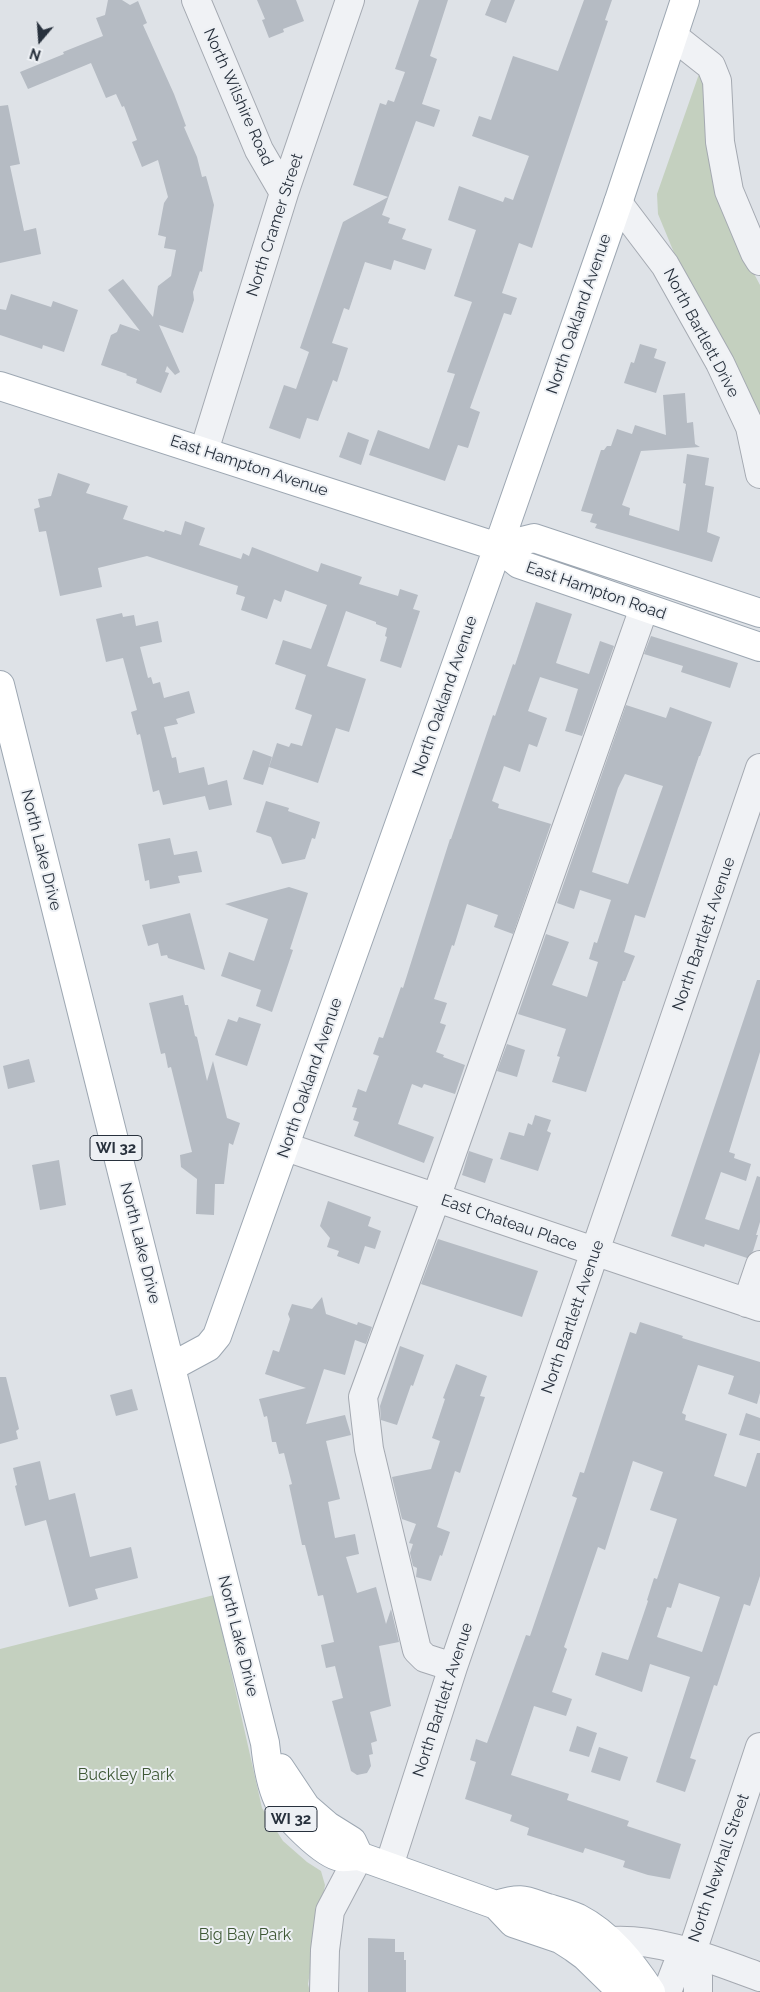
<!DOCTYPE html>
<style>
body{margin:0}
#map{position:relative;width:760px;height:1992px;overflow:hidden;background:#dee2e7;font-family:Raleway,sans-serif}
canvas{display:block}
.north{position:absolute;left:15px;top:15px;width:50px;height:50px;-webkit-text-stroke:4px #edf0f4;paint-order:stroke;rotate:198deg;font-size:14px;font-weight:700;line-height:20px;text-align:center;color:#28313d}
.north::after{content:'';display:block;margin:auto;width:18px;height:22px;background:#28313d;clip-path:polygon(50% 0,100% 100%,50% 72%,0 100%)}
</style>
<div id="map">
<canvas width="760" height="1992"></canvas>
<div class="north">N</div>
</div>
<script>
const ctx = document.querySelector('canvas').getContext('2d');
ctx.lineJoin = 'round';
function fill(path, color) { ctx.fillStyle = color; ctx.fill(path, 'evenodd'); }
function trace(path, color, width, dash) { ctx.strokeStyle = color; ctx.lineWidth = width; ctx.lineCap = dash ? 'butt' : 'round'; ctx.setLineDash(dash || []); ctx.stroke(path); }
function write(font, color, halo, rows, align = 'center') {
  ctx.font = font + ' Raleway,sans-serif'; ctx.lineWidth = 4; ctx.setLineDash([]); ctx.textBaseline = 'middle'; ctx.strokeStyle = halo; ctx.fillStyle = color; for (const [text, x, y, turn = 0] of rows) {
    ctx.save(); ctx.translate(x, y); ctx.rotate((+turn || 0) * Math.PI / 180); ctx.textAlign = isNaN(turn) ? turn : align; if (halo) ctx.strokeText(text, 0, 0); ctx.fillText(text, 0, 0); ctx.restore();
  }
}
const green = new Path2D(`
 M699 74 705 79 736 240 760 285V423L675 255 658 214 657 194Z
 M214 1595 262 1808 283 1841 307 1862 321 1871 325 1885 308 1984 310 1992H0V1649Z`);
const building = new Path2D(`
 M108 0H122L130 5 138 1 147 23 143 25 174 94 186 126 184 127 197 157 202 177 206 176 214 205 202 272 200 271 193 292 194 300 183 333 159 325 180 372 175 375 167 366 165 372 169 373 161 393 136 383 137 379 126 375 127 374 101 365 111 335 117 332 120 324 140 331 108 290 123 279 153 317 158 286 171 276 176 250 164 248 166 237 158 235 164 203 168 197 158 160 142 167 132 142 137 140 124 106 122 107 116 94 106 98 91 63 28 89 20 72 64 54 63 52 103 36 96 18 105 15Z
 M257 0H296L304 21 283 29 284 32 269 38 262 20 265 19Z
 M419 0H448L430 56 437 59 422 104 440 110 434 127 416 121 382 215 390 218 388 223 406 229 402 239 432 249 425 270 394 260 391 270 365 262 349 310 344 308 332 343 348 348 337 382 333 380 318 421 307 418 300 439 269 428 284 385 296 389 309 352 300 348 343 222 388 197 353 185 380 103 386 105 388 100 394 102 405 72 395 69Z
 M491 0H515L506 23 485 15Z
 M584 0H612L605 20 608 21 532 248 519 243 502 293 517 298 511 315 504 313 470 408 480 412 468 448 458 445 445 481 369 455 378 430 429 449 455 374 447 372 472 302 454 296 476 230 448 220 459 186 503 202 505 197 513 200 529 156 472 136 479 116 491 120 513 56 558 71Z
 M8 105 20 164 10 166 24 231 36 228 41 254 0 263V106Z
 M11 294 51 307 53 301 78 310 64 352 43 345 42 349 0 335V309L6 310Z
 M640 344 657 349 654 358 666 362 656 393 624 383 631 362 634 363Z
 M685 393 687 423 693 422 695 444 700 447 641 451 622 505 630 508 629 515 679 531 686 484 683 483 687 454 709 458 705 485 714 487 707 532 720 537 712 562 595 528 597 524 590 522 593 514 581 511 601 450H604L607 446H611L617 429 632 434 635 425 666 435 663 395Z
 M348 432 369 440 361 465 339 457Z
 M58 473 90 484 86 493 128 506 123 519 164 532 165 530 181 535 185 521 205 528 199 545 241 559 243 553 249 556 252 547 318 572 321 563 362 577 359 584 398 596 400 589 418 595 413 609 420 611 401 668 380 661 387 637 385 636 387 628 376 624V622L346 611 327 666 366 679 349 732 336 728 318 783 269 767 277 743 289 747 291 743 302 746 312 715 295 709 306 675 275 664 283 640 311 649 327 605 285 590 281 602 274 599 267 619 241 610 245 597 236 594 238 586 147 556 98 568 102 587 60 596 46 531 39 532 34 509 40 507 38 499 51 496Z
 M536 602 572 614 556 663 589 674 600 641 614 646 582 736 565 731 578 689 540 677 528 711 547 718 537 747 529 744 520 772 504 766 492 801 499 804 498 808 551 824 513 934 494 927 498 915 467 904 454 946 452 945 434 999 447 1003 440 1023 446 1025 436 1052 444 1055 443 1057 465 1065 455 1094 424 1084 422 1088 412 1084 398 1124 434 1137 424 1163 354 1136 359 1122 353 1120 357 1108 352 1107 358 1089 366 1092 379 1056 373 1054 379 1037 383 1038 401 987 403 988 450 839H451L493 715 495 716 513 664 515 665Z
 M122 613 123 617 134 615 136 626 158 621 162 642 140 647 148 678 151 677 153 684 160 682 164 698 189 691 195 713 176 719 178 724 164 727 172 758 176 757 179 773 204 767 208 785 227 780 232 805 209 810 205 796 163 805 159 790 153 792 140 734 137 735 131 712 137 710 123 658 106 662 96 619Z
 M651 636 738 663 730 688 681 672 683 666 644 654Z
 M626 705 666 718 670 707 712 722 700 756H699L645 918 635 915 624 952 635 956 625 981H623L586 1092 552 1082 560 1057 557 1056 566 1029 518 1014 546 934 569 942 552 985 587 997 598 962 589 959 594 942 597 943 611 900 580 890 574 909 557 903ZM625 774 663 786 628 884 592 872 618 788Z
 M253 750 272 757 263 785 243 779Z
 M266 801 289 808 288 811 320 822 315 839 312 838 305 859 282 864 271 837 256 832Z
 M170 838 174 855 197 851 202 872 178 876 180 883 150 889 149 880 145 881 138 844Z
 M289 887 308 893 290 949 293 950 272 1012 256 1006 261 990 221 976 229 952 254 961 268 919 225 904Z
 M190 913 205 970 168 958 167 955 161 956 158 943 148 946 142 925Z
 M757 980H760V1052L729 1152 735 1154 734 1158 751 1164 746 1181 721 1172 705 1219 739 1230 757 1176 760 1177V1222L756 1235H758L753 1251 747 1258 705 1244 704 1247 671 1236Z
 M183 995 185 1005H188L195 1036 197 1037 207 1081 213 1061 227 1118 240 1123 233 1145 229 1143 224 1184H215L214 1215 196 1214 197 1179 181 1167 180 1155 192 1152 171 1067 168 1068 165 1053 161 1054 149 1003Z
 M239 1017 261 1024 247 1066 215 1055 228 1019 237 1022Z
 M507 1044 525 1050 517 1077 497 1071Z
 M29 1059 35 1082 8 1089 3 1066Z
 M535 1115 551 1120 547 1131 551 1133 538 1171 500 1159 509 1132 524 1136 528 1123 532 1125Z
 M469 1151 493 1159 485 1183 462 1175Z
 M59 1160 66 1205 40 1210 32 1165Z
 M328 1201 371 1217 368 1226 381 1231 375 1249 365 1246 359 1264 337 1256 339 1251 327 1247 330 1238 320 1226Z
 M438 1239 538 1271 522 1317 421 1284Z
 M322 1297 326 1314 357 1325 358 1322 372 1327 366 1344 355 1340 345 1375 324 1369 306 1424 345 1415 351 1435 326 1441 340 1499 328 1502 335 1538 355 1534 359 1554 346 1557 357 1593 376 1587 386 1624 391 1609 399 1642 379 1646 391 1706 370 1712 377 1741 371 1743 373 1754 369 1755 371 1766 367 1773 357 1775 351 1771 332 1701 343 1698 335 1666 326 1668 321 1645 334 1642 323 1595 318 1596 305 1545H302L289 1485 292 1484 284 1453 279 1454 276 1442H272L267 1416 264 1417 259 1399 306 1388 265 1374 273 1350 279 1352 290 1319 288 1314 292 1304 312 1309Z
 M640 1322 683 1336 682 1338 760 1362V1393L757 1404 728 1394 734 1376 698 1365 682 1413 686 1415 685 1420 727 1434 714 1476 746 1487 757 1453H760V1576L750 1606 744 1604 717 1686 714 1685 690 1758 696 1760 685 1792 656 1782 690 1677 650 1664 642 1692 595 1675 602 1652 628 1660 648 1601 647 1600 654 1578 657 1579 677 1519 650 1510 663 1472 633 1461 605 1550 598 1547 564 1647 567 1649 552 1692 572 1699 566 1716 534 1706 511 1775 569 1794 567 1800 629 1821 627 1826 681 1844 670 1879 648 1875 623 1867 625 1861 585 1848 583 1853 527 1835 529 1828 510 1821 512 1815 465 1799 476 1762 470 1760 476 1739 487 1743 526 1635 530 1636 577 1498 572 1496 580 1472 584 1473 630 1332 636 1334ZM679 1583 720 1597 702 1652 657 1637 667 1607 671 1608Z
 M400 1346 424 1355 413 1386 411 1385 397 1425 381 1420 380 1406Z
 M456 1364 487 1376 480 1396 485 1397 460 1473 455 1471 437 1527 450 1532 442 1556 440 1555 431 1581 416 1577 417 1568 413 1566 410 1553 413 1544 409 1543 416 1524 402 1519 392 1477 431 1469 440 1441 432 1438 445 1399 443 1398Z
 M0 1377H6L19 1429 16 1431 18 1439 0 1444Z
 M132 1389 138 1410 116 1416 110 1395Z
 M746 1413 760 1418V1441L739 1435Z
 M40 1461 49 1500 75 1493 90 1557 131 1547 138 1578 95 1589 98 1599 69 1607 46 1520 25 1526 15 1486 17 1485 13 1468Z
 M577 1726 597 1733 589 1757 569 1751Z
 M599 1747 628 1757 620 1781 591 1772Z
 M368 1938 395 1939V1952H404V1960H406V1992H368Z`);
const minor = new Path2D(`
 M196 0 259 150 284 193
 M673 36 711 66 717 81 720 142 729 191 755 253 760 261
 M618 203 665 265 720 363 750 427 760 474
 M204 451 284 193 350 0
 M286 1147 760 1307
 M747 1303 760 1265
 M453 1667 425 1658 417 1650 369 1449 363 1397 436 1198 644 608
 M389 1866 453 1667 760 768
 M611 1941C662 1938 712 1960 760 1977
 M324 1992 325 1950 330 1911 359 1856
 M667 1992 677 1966 689 1961
 M698 1992V1976L689 1961 760 1747`);
const major = new Path2D(`
 M0 386 498 547 519 564 760 647
 M498 547 534 538 760 613
 M0 685 265 1743C267 1762 270 1783 278 1800 284 1815 323 1854 340 1857 345 1858 353 1856 359 1856L496 1905 513 1923 560 1939 574 1948 585 1956 622 1992
 M171 1367 208 1347 217 1336 498 547 618 203 685 0
 M280 1768 306 1807 328 1826 352 1841 359 1856
 M496 1905C522 1897 524 1900 548 1908 558 1911 569 1914 578 1918 609 1934 632 1963 651 1992`);
const shields = [
 [116,1148,52],
 [291,1819,52]
];
const shieldNames = [
 ["WI 32",116,1148],
 ["WI 32",291,1819]
];
const streetNames = [
 ["North Wilshire Road",238,97,66],
 ["North Cramer Street",275,225,-72],
 ["North Oakland Avenue",579,314,-71],
 ["North Bartlett Drive",701,333,62],
 ["East Hampton Avenue",249,466,18],
 ["East Hampton Road",596,591,19],
 ["North Oakland Avenue",445,696,-71],
 ["North Lake Drive",41,850,76],
 ["North Bartlett Avenue",704,934,-71],
 ["North Oakland Avenue",310,1078,-71],
 ["East Chateau Place",509,1223,19],
 ["North Lake Drive",140,1243,76],
 ["North Bartlett Avenue",573,1317,-71],
 ["North Lake Drive",238,1636,76],
 ["North Bartlett Avenue",443,1700,-72],
 ["North Newhall Street",719,1868,-71]
];
const parkNames = [
 ["Buckley Park",126,1775],
 ["Big Bay Park",245,1935]
];
fill(green, '#c4d0bf');
fill(building, '#b5bbc3');
trace(minor, '#a4a9b1', 30);
trace(major, '#9da7b2', 30);
trace(minor, '#f0f2f5', 28);
trace(major, '#fff', 28);
for (const [x, y, w] of shields) { const box = new Path2D(); box.roundRect(x - w / 2, y - 12.5, w, 25, 4); ctx.fillStyle = '#edf0f4'; ctx.fill(box); trace(box, '#28313d', 1); }
write('bold 15px', '#28313d', null, shieldNames);
write('16px', '#28313d', '#edf0f4', streetNames);
write('16px', '#3e5835', '#edf0f4', parkNames);
</script>
